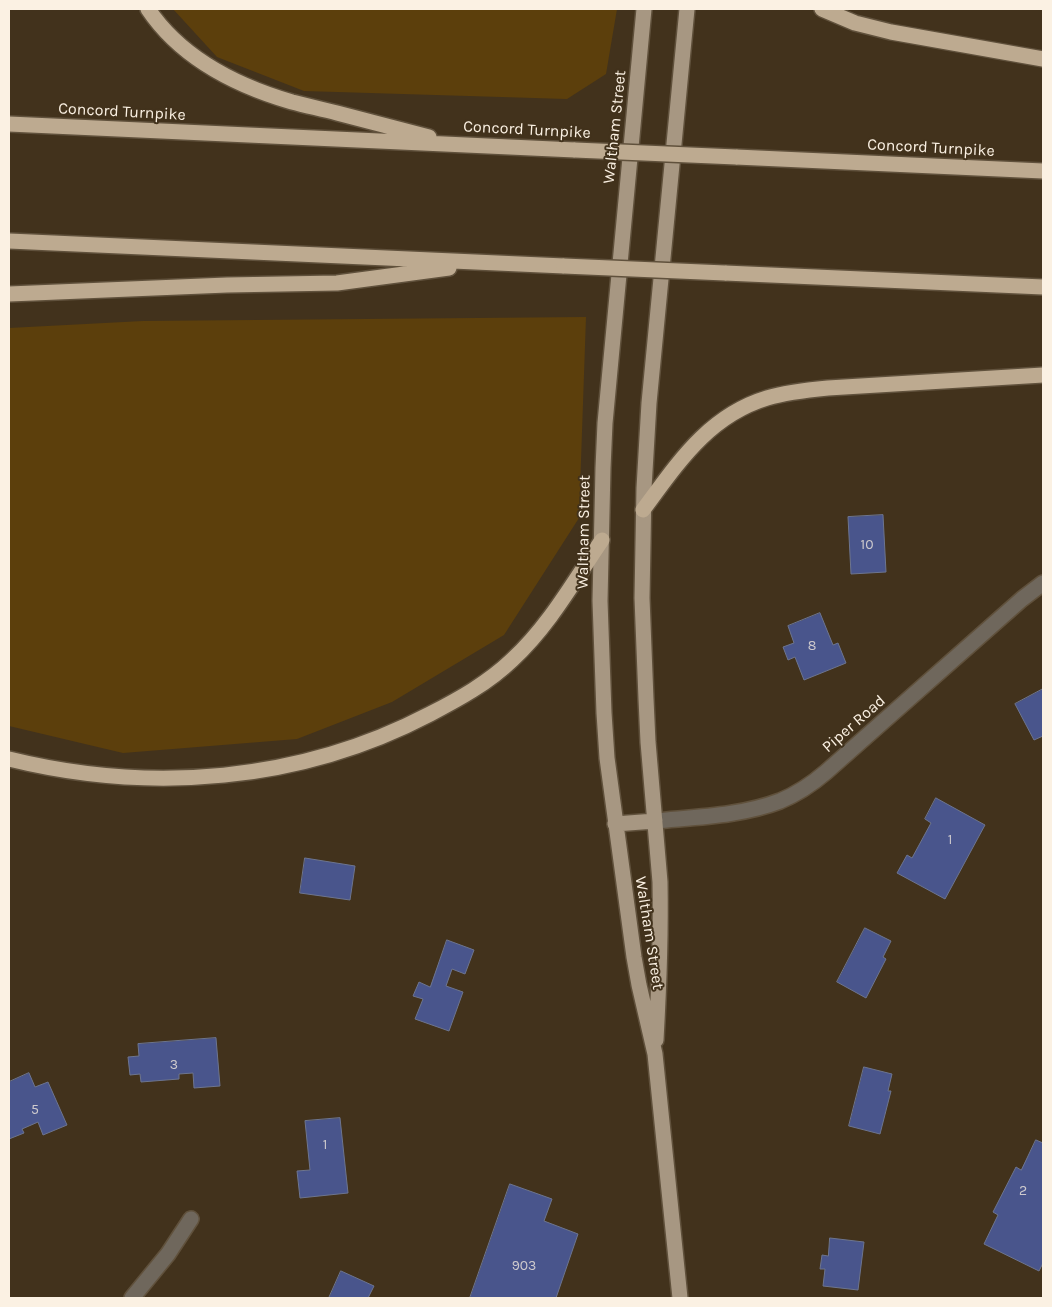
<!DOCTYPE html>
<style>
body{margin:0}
#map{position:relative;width:1052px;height:1307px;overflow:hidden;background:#42321c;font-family:Karla,sans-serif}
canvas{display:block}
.frame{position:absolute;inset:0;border:10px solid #fbf1e3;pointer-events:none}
</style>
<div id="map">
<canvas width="1052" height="1307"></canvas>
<div class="frame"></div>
</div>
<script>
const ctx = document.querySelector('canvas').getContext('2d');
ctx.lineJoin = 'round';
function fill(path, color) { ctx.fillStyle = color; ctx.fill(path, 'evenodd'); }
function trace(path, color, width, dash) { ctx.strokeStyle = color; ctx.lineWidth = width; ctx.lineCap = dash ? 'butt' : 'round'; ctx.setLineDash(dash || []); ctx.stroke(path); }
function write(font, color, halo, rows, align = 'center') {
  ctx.font = font + ' Karla,sans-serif'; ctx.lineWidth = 4; ctx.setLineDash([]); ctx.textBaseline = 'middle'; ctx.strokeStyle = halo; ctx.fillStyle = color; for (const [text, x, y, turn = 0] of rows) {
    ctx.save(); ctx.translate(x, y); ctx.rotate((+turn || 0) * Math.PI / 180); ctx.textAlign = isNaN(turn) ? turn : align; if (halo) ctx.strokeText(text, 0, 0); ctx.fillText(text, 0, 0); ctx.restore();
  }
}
const green = new Path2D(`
 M173 9H617L606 74 567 99 304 91 217 57Z
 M586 317 579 518 504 635 392 702 297 739 123 753 9 726V328L143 321Z`);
const building = new Path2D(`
 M883 515 886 572 851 574 848 517Z
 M820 613 833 645 838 643 846 663 804 680 795 657 788 660 783 647 794 643 788 626Z
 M1043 689V736L1034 740 1015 704Z
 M936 798 985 825 945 899 897 873 907 855 912 858 931 823 925 819Z
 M305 858 355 866 350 900 300 893Z
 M865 928 891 941 883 957 886 959 866 998 837 982Z
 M447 940 474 950 465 974 452 969 446 986 463 992 449 1031 415 1019 423 999 413 996 419 982 430 987Z
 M216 1038 220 1086 194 1088 193 1073 179 1074V1079L141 1082 140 1074 130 1075 128 1057 139 1056 138 1044Z
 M864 1067 892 1074 888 1091H891L880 1134 849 1126Z
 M29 1073 35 1087 48 1082 67 1125 43 1135 38 1122 22 1129 24 1133 9 1139V1082Z
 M340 1118 348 1193 300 1198 297 1171 310 1170 305 1121Z
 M1036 1140 1043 1143V1263L1039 1271 984 1244 998 1215 993 1212 1016 1167 1021 1170Z
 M510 1184 552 1199 544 1221 578 1234 556 1298H470Z
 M830 1238 864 1242 858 1290 823 1286 825 1269H820L822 1255 828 1256Z
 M341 1271 374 1286 368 1298H329Z`);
const minor = new Path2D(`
 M655 821C696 817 741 816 780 801 797 794 812 784 826 772L1022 599 1043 583
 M132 1298 168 1254 191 1219`);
const major = new Path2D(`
 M644 9 605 423 603 468 600 601 604 713 607 758 634 957 639 985 655 1054 680 1298
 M615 824 655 821
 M656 1040C659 987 661 934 660 882L648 742 646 699 642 598 644 488 649 403 687 9`);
const highway = new Path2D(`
 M148 9C181 58 237 86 292 102 307 106 322 109 337 113 368 121 398 129 429 137
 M822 9 855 23 891 32 1043 59
 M9 124 575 150
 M736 157 1043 171
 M9 241 564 266
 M725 273 1043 287
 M9 294 227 285 337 283 449 268
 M643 510C678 463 708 416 767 398 787 392 807 390 828 388L1043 375
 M9 759C151 794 300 782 430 714 459 699 488 683 512 660 549 626 574 581 602 540`);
const highwayBridge = new Path2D(`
 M575 150 736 157
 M564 266 725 273`);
const numberNames = [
 ["10",867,545],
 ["8",812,646],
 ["1",950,840],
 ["3",174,1065],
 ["5",35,1110],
 ["1",325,1145],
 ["2",1023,1191],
 ["903",524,1266]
];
const streetNames = [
 ["Concord Turnpike",122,112,3],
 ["Waltham Street",615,127,-84],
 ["Concord Turnpike",527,130,3],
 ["Concord Turnpike",931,148,3],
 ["Waltham Street",584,532,-89],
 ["Piper Road",854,724,-41],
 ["Waltham Street",649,933,81]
];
fill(green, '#5c3f0c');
fill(building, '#49558c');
trace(building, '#6d758f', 1);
trace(minor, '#60513c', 18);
trace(major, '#60513c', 18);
trace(highway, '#60513c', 18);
trace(minor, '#6f675c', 15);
trace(major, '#a79782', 15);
trace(highway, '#bdaa90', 15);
trace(highwayBridge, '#60513c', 18, []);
trace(highwayBridge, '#bdaa90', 15);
write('14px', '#cecacd', null, numberNames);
write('16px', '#fbf1e3', '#42321c', streetNames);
</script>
